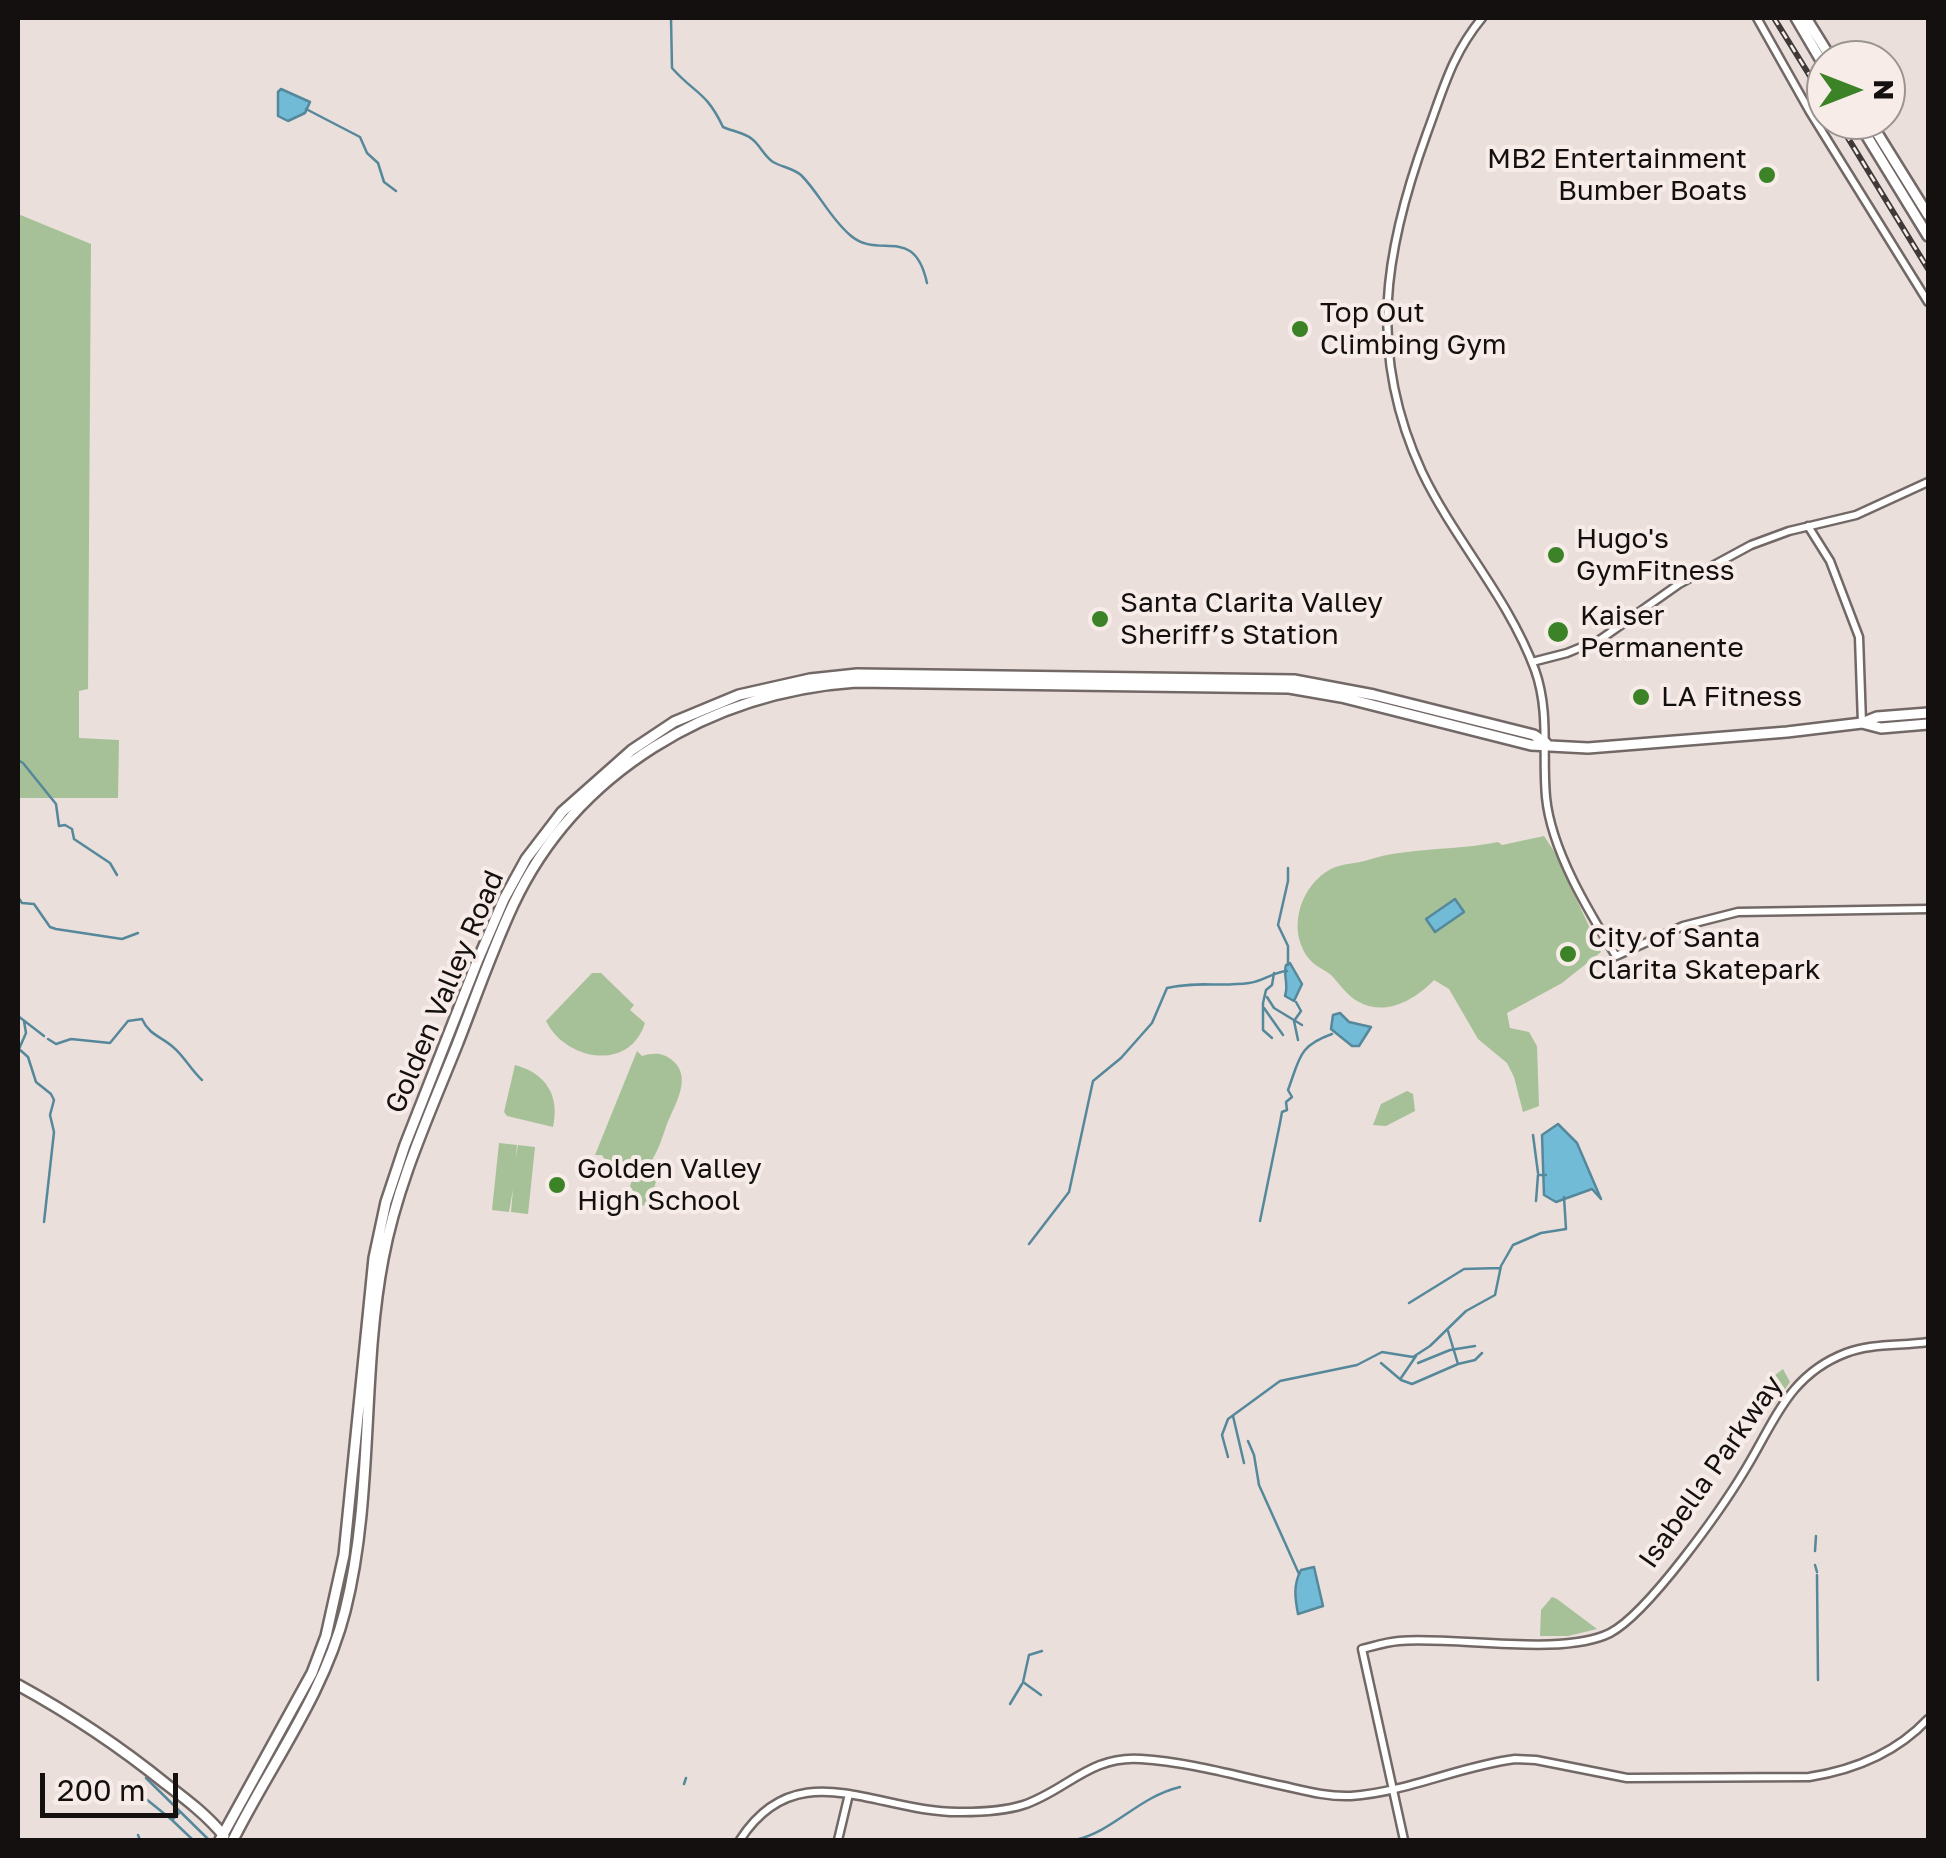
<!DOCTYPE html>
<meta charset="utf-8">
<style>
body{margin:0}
#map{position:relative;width:1946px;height:1858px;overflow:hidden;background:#eadfdb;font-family:"Golos Text",sans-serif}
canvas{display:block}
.frame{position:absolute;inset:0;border:20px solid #14100f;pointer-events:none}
.north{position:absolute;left:1806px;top:40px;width:100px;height:100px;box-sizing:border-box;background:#f7ece8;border:2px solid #9c9491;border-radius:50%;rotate:90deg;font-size:28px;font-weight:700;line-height:40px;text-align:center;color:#14100f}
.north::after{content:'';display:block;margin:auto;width:35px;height:45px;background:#3c8227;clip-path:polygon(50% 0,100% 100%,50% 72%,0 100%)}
.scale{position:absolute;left:40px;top:1773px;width:138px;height:45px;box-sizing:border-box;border:5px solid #14100f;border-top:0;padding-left:12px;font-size:30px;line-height:35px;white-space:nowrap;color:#14100f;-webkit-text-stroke:8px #f7ece8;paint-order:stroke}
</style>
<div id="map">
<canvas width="1946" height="1858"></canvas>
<div class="frame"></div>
<div class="north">N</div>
<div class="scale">200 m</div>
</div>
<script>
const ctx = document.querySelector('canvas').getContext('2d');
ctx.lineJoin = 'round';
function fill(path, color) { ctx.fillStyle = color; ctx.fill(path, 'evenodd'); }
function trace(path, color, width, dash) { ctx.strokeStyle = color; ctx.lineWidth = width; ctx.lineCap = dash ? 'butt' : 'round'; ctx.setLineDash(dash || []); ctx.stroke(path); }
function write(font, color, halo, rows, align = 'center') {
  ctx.font = font + ' "Golos Text",sans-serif'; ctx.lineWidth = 8; ctx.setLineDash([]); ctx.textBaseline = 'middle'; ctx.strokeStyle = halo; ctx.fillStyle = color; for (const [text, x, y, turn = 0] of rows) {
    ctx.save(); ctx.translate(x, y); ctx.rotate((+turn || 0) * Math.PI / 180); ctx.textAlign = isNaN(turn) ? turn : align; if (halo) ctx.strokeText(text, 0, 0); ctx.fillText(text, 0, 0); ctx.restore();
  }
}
const green = new Path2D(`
 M18 214 91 244 88 689 79 691V738L119 740 118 798H18Z
 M1544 836 1554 851 1601 952 1562 983 1507 1013 1510 1028 1529 1032 1537 1046 1539 1106 1523 1112 1514 1077 1507 1063 1478 1039 1449 989 1434 980C1416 999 1386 1017 1359 1002 1347 996 1340 984 1331 975 1325 970 1317 967 1312 962 1285 934 1299 886 1331 869 1343 863 1356 864 1368 860 1408 847 1455 851 1498 842L1502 845Z
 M592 973H601L634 1005 630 1010 645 1023C629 1073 565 1060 546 1021Z
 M637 1051 642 1056C653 1053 662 1052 672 1060 693 1077 675 1104 667 1124 663 1135 659 1149 652 1160 639 1182 613 1174 602 1155H595Z
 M515 1065C546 1073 560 1096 553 1127L507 1116 504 1112Z
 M1407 1091 1413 1094 1415 1111 1386 1126 1373 1125 1381 1104Z
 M499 1143 517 1145 516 1157 518 1145 535 1147 528 1214 511 1212 513 1189 509 1212 492 1210Z
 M648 1169 659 1172 650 1201 643 1206 630 1186 634 1175Z
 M1783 1369 1790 1382 1771 1409 1762 1385Z
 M1552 1597 1557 1599 1597 1629 1568 1636H1540L1541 1610Z`);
const water = new Path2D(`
 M281 89 310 102 305 113 288 121 278 116V92Z
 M1455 899 1464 912 1435 932 1426 919Z
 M1290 963 1302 984 1294 1001 1285 996C1289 984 1283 976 1286 965Z
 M1340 1013 1349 1022 1371 1027 1359 1046H1352L1331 1029 1333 1015Z
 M1558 1124 1577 1143 1601 1199 1592 1189 1556 1202 1544 1195 1542 1135Z
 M1314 1567 1323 1606 1298 1614C1295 1598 1293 1585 1301 1570Z`);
const stream = new Path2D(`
 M671 18 672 68C695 94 706 91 723 127 732 131 745 133 752 139 760 145 764 156 773 162 782 167 792 168 801 175 819 193 830 218 850 235 879 261 914 223 927 283
 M306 109 360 137 367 153 378 163 384 182 396 191
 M18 760 23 763 56 804 59 826 65 825 72 829 74 839 110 863 117 875
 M1288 868V881L1278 925 1288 946V965
 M18 897 22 903 34 904 50 927 56 929 122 939 138 933
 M1267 997 1274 1008 1302 1025
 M1296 1002 1301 1011 1294 1021 1298 1040
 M1264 1008 1283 1035
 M18 1016 44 1036
 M24 1021 26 1033 19 1049 28 1057 36 1082 51 1094 54 1100 50 1115 54 1132 44 1222
 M1272 1038 1263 1030V1003L1266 990 1272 985 1274 973
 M48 1039 56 1044 71 1039 110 1043 128 1021 142 1019C149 1035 162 1037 173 1047 184 1056 191 1070 202 1080
 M1533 1135 1538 1173
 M1536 1201 1538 1175H1546
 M1260 1221 1280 1123 1282 1112 1287 1110 1286 1102 1292 1097 1288 1090C1300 1058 1298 1046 1332 1034
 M1029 1244 1069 1192 1093 1081 1121 1058 1152 1023 1167 988C1195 981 1221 987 1249 983 1262 982 1273 972 1287 971
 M1409 1303 1464 1269 1500 1268
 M1381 1363 1401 1380 1412 1384 1458 1364 1448 1331
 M1418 1363 1450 1350 1475 1346
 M1458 1364 1475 1360 1482 1353
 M1401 1378 1416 1356
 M1233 1416 1244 1463
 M1248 1441 1254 1455 1259 1485 1299 1574
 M1228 1457 1222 1435 1228 1419 1280 1381 1357 1365 1382 1352 1413 1357 1430 1346 1466 1311 1495 1295 1501 1266 1513 1245 1541 1233 1566 1229 1564 1197
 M1815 1551 1816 1536
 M1815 1565 1817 1572
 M1817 1575 1818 1680
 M1041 1695 1023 1682 1029 1655 1042 1651
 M1010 1704 1022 1684
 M146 1778 209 1840
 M684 1784 686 1778
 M135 1790 172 1820 179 1813
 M173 1821 193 1840
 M138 1835 140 1840
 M1075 1840C1113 1832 1138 1797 1180 1787`);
const tertiary = new Path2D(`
 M1482 18C1452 54 1443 90 1427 133 1384 251 1367 353 1422 472 1455 541 1508 597 1535 670 1550 712 1542 754 1546 797 1551 850 1589 912 1616 956L1683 926 1738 912 1928 909
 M1757 18 1810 112 1928 302
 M1808 526 1830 561 1859 637 1862 723
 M1532 662 1567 653 1601 639 1679 584 1751 545 1789 531 1856 515 1928 482
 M740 1840C798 1750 878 1814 962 1812 982 1812 1004 1811 1023 1805 1066 1791 1090 1755 1141 1759 1189 1762 1237 1776 1284 1786 1306 1791 1328 1797 1351 1796 1407 1792 1460 1766 1515 1759L1536 1760 1627 1778 1809 1777C1854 1770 1897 1752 1928 1719
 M838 1840 849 1794
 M1404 1840 1362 1649C1374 1646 1386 1642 1399 1641 1455 1636 1562 1657 1610 1633 1648 1613 1721 1510 1745 1470 1774 1423 1788 1375 1846 1353 1871 1343 1902 1346 1928 1342`);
const primary = new Path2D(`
 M1796 18 1826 69
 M1806 18 1832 60
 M1857 120 1928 236
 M1869 120 1928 215
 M1862 723 1881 728 1928 724
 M18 1685C71 1714 119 1746 166 1784 187 1800 208 1816 224 1836
 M220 1840 312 1673 326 1636 344 1555 374 1258 386 1202 405 1145 477 962 504 899 526 859 562 812 632 750 674 722 739 695 810 679 857 674 1294 680 1374 695 1534 735 1546 743
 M233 1840C271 1764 324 1694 345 1611 374 1496 361 1374 383 1259 397 1184 429 1115 457 1045 475 999 492 950 513 905 576 771 711 692 856 682L1289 688 1341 697 1531 745 1588 748 1787 732 1862 723 1877 717 1928 713`);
const rail = new Path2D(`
 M1774 18 1826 102
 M1837 120 1928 269`);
const markers = [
 [1767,175,10,"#3c8227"],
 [1300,329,10,"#3c8227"],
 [1556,555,10,"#3c8227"],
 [1100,619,10,"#3c8227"],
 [1558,632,12,"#3c8227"],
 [1641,697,10,"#3c8227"],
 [1568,954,10,"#3c8227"],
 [557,1185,10,"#3c8227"]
];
const poiNames = [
 ["MB2 Entertainment",1747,159,"right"],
 ["Bumber Boats",1747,191,"right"],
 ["Top Out",1320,313],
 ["Climbing Gym",1320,345],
 ["Hugo's",1576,539],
 ["GymFitness",1576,571],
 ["Santa Clarita Valley",1120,603],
 ["Sheriff’s Station",1120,635],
 ["Kaiser",1580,616],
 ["Permanente",1580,648],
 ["LA Fitness",1661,697],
 ["City of Santa",1588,938],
 ["Clarita Skatepark",1588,970],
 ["Golden Valley",577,1169],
 ["High School",577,1201]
];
const streetNames = [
 ["Golden Valley Road",445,992,-67],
 ["Isabella Parkway",1711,1472,-55]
];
fill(green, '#a6c197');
fill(water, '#72bbd7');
trace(water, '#56889b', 2.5);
trace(stream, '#56889b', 2.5);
trace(tertiary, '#726865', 11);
trace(primary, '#726865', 14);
trace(tertiary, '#fff', 6);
trace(primary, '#fff', 9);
trace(rail, '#3f3938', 6);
trace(rail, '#f7ece8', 2.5, [8]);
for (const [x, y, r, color] of markers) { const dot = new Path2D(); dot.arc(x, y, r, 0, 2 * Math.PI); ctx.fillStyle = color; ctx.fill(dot); trace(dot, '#f7ece8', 4); }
write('28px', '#14100f', '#f7ece8', poiNames, 'left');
write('28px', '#14100f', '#f7ece8', streetNames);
</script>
